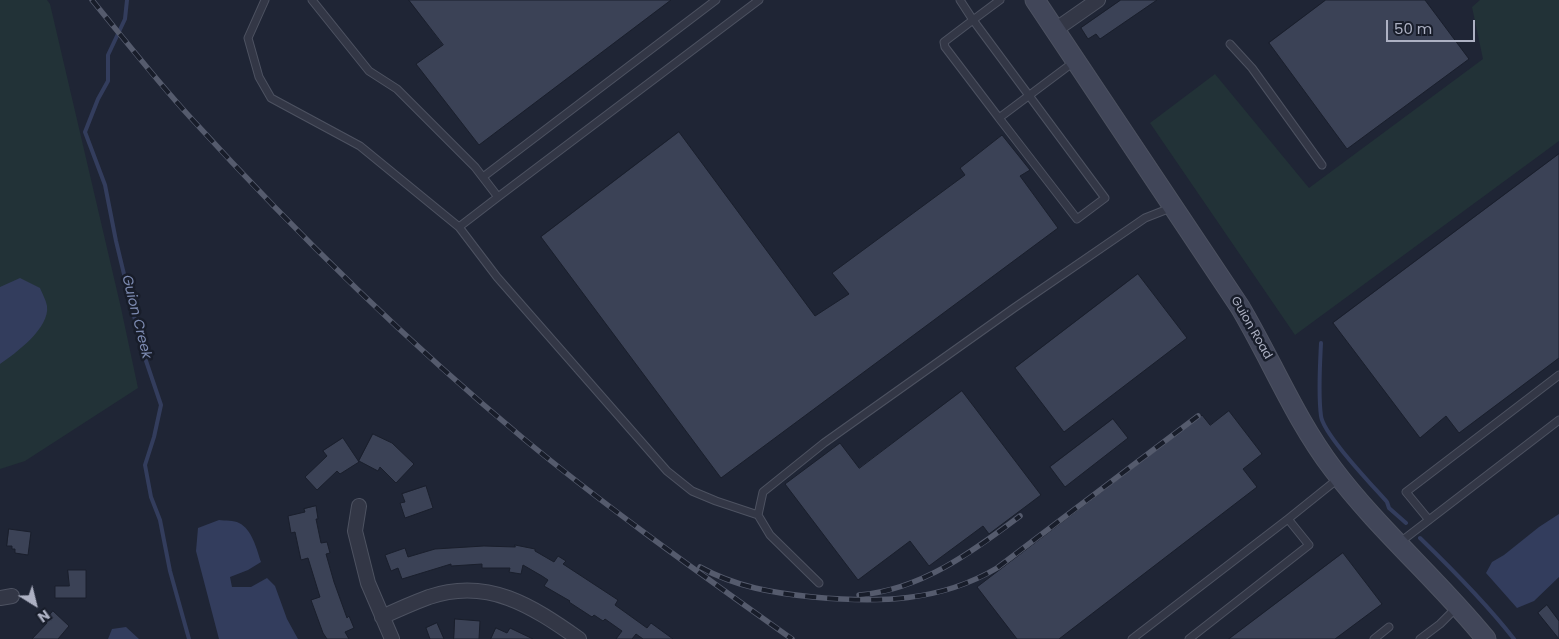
<!DOCTYPE html>
<style>
body{margin:0}
#map{position:relative;width:1559px;height:639px;overflow:hidden;background:#1f2535;font-family:Poppins,sans-serif}
canvas{display:block}
.north{position:absolute;left:10px;top:579px;width:50px;height:50px;-webkit-text-stroke:4px #181d2a;paint-order:stroke;rotate:144deg;font-size:14px;font-weight:700;line-height:20px;text-align:center;color:#adb1c3}
.north::after{content:'';display:block;margin:auto;width:18px;height:22px;background:#adb1c3;clip-path:polygon(50% 0,100% 100%,50% 72%,0 100%)}
.scale{position:absolute;left:1386px;top:20px;width:89px;height:22px;box-sizing:border-box;border:2px solid #adb1c3;border-top:0;padding-left:6px;font-size:15px;line-height:18px;white-space:nowrap;color:#adb1c3;-webkit-text-stroke:4px #181d2a;paint-order:stroke}
</style>
<div id="map">
<canvas width="1559" height="639"></canvas>
<div class="north">N</div>
<div class="scale">50 m</div>
</div>
<script>
const ctx = document.querySelector('canvas').getContext('2d');
ctx.lineJoin = 'round';
function fill(path, color) { ctx.fillStyle = color; ctx.fill(path, 'evenodd'); }
function trace(path, color, width, dash) { ctx.strokeStyle = color; ctx.lineWidth = width; ctx.lineCap = dash ? 'butt' : 'round'; ctx.setLineDash(dash || []); ctx.stroke(path); }
function write(font, color, halo, rows, align = 'center') {
  ctx.font = font + ' Poppins,sans-serif'; ctx.lineWidth = 5; ctx.setLineDash([]); ctx.textBaseline = 'middle'; ctx.strokeStyle = halo; ctx.fillStyle = color; for (const [text, x, y, turn = 0] of rows) {
    ctx.save(); ctx.translate(x, y); ctx.rotate((+turn || 0) * Math.PI / 180); ctx.textAlign = isNaN(turn) ? turn : align; if (halo) ctx.strokeText(text, 0, 0); ctx.fillText(text, 0, 0); ctx.restore();
  }
}
const green = new Path2D(`
 M0 0H47L50 4 121 308 138 388 25 461 0 469Z
 M1480 0H1559V141L1295 335 1150 123 1215 74 1309 188 1483 59 1472 7Z`);
const water = new Path2D(`
 M20 278 40 288C42 293 46 300 47 306 50 328 16 353 0 364V287Z
 M1559 514V577L1534 601 1517 608 1486 573 1492 562 1504 555 1539 527Z
 M219 520C225 521 234 520 239 523 252 529 257 550 261 562L248 570 230 577 232 587H251L267 578 275 586 287 619 298 639H219L196 551 198 528Z
 M126 627 139 639H108L112 629Z`);
const stream = new Path2D(`
 M127 0 125 19 108 55V81L98 99 85 132 105 185 116 241 142 349 161 405 154 437 145 465 151 497 160 520 170 571 189 639
 M1321 343C1320 365 1318 394 1321 416 1323 434 1373 486 1387 502L1389 508 1406 523
 M1420 538C1453 570 1486 603 1514 639`);
const building = new Path2D(`
 M409 0H671L479 145 416 64 443 45Z
 M1121 0H1157L1100 39 1096 34 1088 39 1081 28Z
 M1326 0H1425L1469 59 1347 149 1269 43Z
 M679 132 815 316 849 294 832 273 965 175 960 168 1002 135 1030 170 1020 176 1058 228 721 478 541 237Z
 M1559 154V358L1459 433 1446 416 1420 438 1333 323Z
 M1138 274 1187 338 1064 432 1015 368Z
 M962 391 1041 495 989 534 983 526 929 566 910 541 858 580 785 484 840 443 859 468Z
 M1229 411 1262 454 1243 469 1257 487 1059 639H1017L977 587 1202 415 1210 425Z
 M1113 419 1128 438 1065 487 1050 467Z
 M373 434 392 443 414 464 396 483 380 467 378 471 359 461Z
 M343 438 359 462 340 474 337 471 317 490 305 477 327 456 323 451Z
 M426 486 433 508 405 518 400 503 405 502 402 494Z
 M316 506 318 519H316L321 543 327 542 330 553 326 554 334 582 347 618 349 616 354 628 345 632 349 639H327L323 633 311 600 320 597 308 558 301 560 295 532 291 533 288 516 305 512 304 509Z
 M9 529 31 532 28 555 15 553V549H12V546H7Z
 M515 545 535 549V551L554 562 558 556 566 561 563 564 618 600 615 605 647 628 651 623 673 639H643L636 634 632 639H616L622 631 605 619 603 621 594 615 592 617 569 602 570 601 544 586 548 580 542 576 523 565 521 574 509 572 510 568H482V564L451 566V564L402 579 398 568 391 571 385 555 405 548 408 557 435 549 484 546 515 547Z
 M1343 553 1382 604 1335 639H1229Z
 M68 570H86V598H55V586H69Z
 M1547 605 1559 621V639L1538 613Z
 M53 611 69 626 58 639H32L47 623 45 621Z
 M455 619 480 621 479 639H454Z
 M437 623 444 639H430L426 628Z
 M496 628 507 633 510 628 533 639H491Z`);
const lane = new Path2D(`
 M265 0 248 38 259 77 271 98 360 146 459 227 498 197
 M312 0 369 71 397 89 475 167 498 197 759 0
 M960 0 973 20 944 42 945 47 999 118
 M1000 0 973 20 1105 198 1077 219 999 118 1075 61
 M1230 44 1252 68 1322 165
 M483 177 716 0
 M459 227 497 277 667 471 692 491 716 501 758 515
 M1429 520 1406 492 1559 375
 M1399 543 1559 420
 M819 583 770 535 758 515 763 492 824 443 1014 308 1145 218 1173 207
 M1132 639 1288 519 1339 478
 M1189 639 1309 545 1288 519
 M1374 639 1389 627
 M1420 639 1440 624 1457 607`);
const street = new Path2D(`
 M1055 30 1098 0
 M359 506 355 531 368 583 392 639
 M0 598 12 596
 M382 617C397 610 413 603 429 597 488 577 532 606 579 639`);
const secondary = new Path2D(`
 M1035 0 1240 307C1272 361 1295 419 1333 469 1379 530 1438 580 1486 639`);
const rail = new Path2D(`
 M92 0C124 39 156 80 190 117 294 231 405 340 524 439 610 510 701 574 792 639
 M700 567C736 587 773 593 813 597 878 603 940 602 997 568L1198 416
 M859 595C921 590 972 552 1020 516`);
const streetNames = [
 ["Guion Road",1251,328,60]
];
const waterNames = [
 ["Guion Creek",136,317,76]
];
fill(green, '#223237');
fill(water, '#333d5d');
trace(stream, '#333d5d', 4);
fill(building, '#3b4256');
trace(building, '#1a1f2c', 1);
trace(lane, '#4d5261', 9);
trace(street, '#4d5261', 16);
trace(secondary, '#4d5261', 21);
trace(lane, '#333746', 7);
trace(street, '#333746', 14);
trace(secondary, '#414659', 19);
trace(rail, '#555b6d', 5.5);
trace(rail, '#181d2a', 4, [11]);
write('12px', '#adb1c3', '#181d2a', streetNames);
write('italic 14px', '#7c8ab0', '#181d2a', waterNames);
</script>
